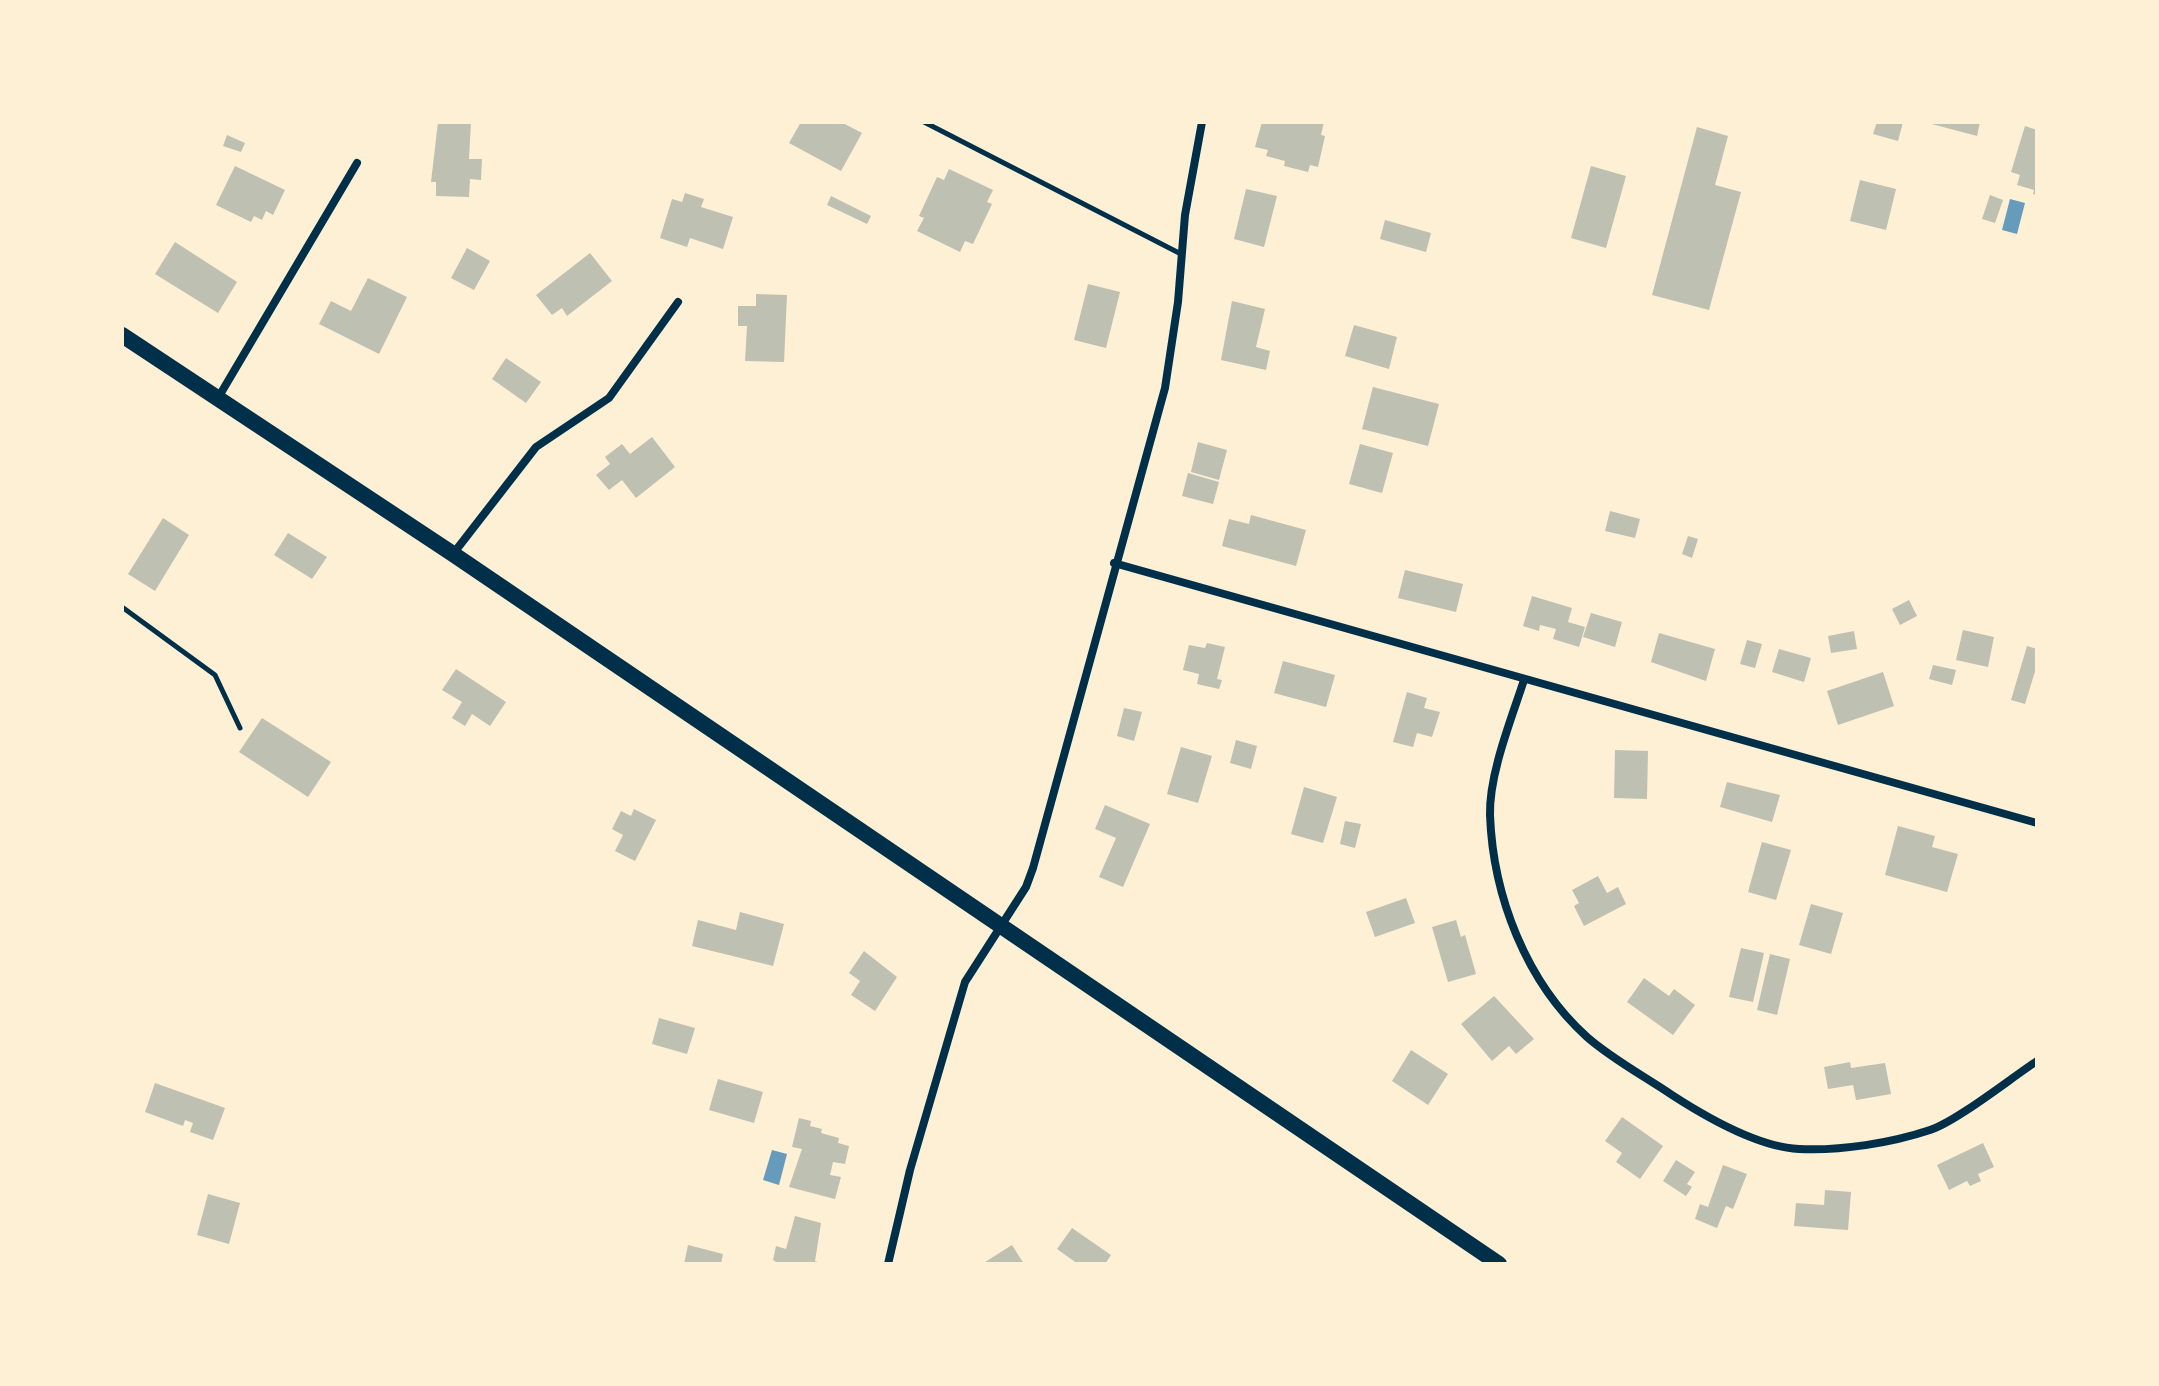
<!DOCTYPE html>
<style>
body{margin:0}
#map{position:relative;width:2159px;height:1386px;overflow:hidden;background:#fdf0d5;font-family:Mulish,sans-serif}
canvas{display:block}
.frame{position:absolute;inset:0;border:124px solid #fdf0d5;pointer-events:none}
</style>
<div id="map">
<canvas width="2159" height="1386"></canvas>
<div class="frame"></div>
</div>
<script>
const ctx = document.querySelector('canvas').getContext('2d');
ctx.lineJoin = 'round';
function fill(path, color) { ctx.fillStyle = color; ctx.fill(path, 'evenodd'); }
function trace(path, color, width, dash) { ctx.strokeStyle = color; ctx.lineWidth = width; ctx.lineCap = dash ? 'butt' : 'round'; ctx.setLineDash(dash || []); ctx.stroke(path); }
const water = new Path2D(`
 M2010 199 2025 203 2017 234 2002 230Z
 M772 1150 787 1154 779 1185 763 1180Z`);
const building = new Path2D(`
 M438 122H471L469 159H482L481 180 470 179 469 197 436 196V182H431Z
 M801 122H841L862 133 841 171 789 143Z
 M1262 122H1324L1321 135 1325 136 1318 167 1310 165 1308 172 1284 166 1285 161 1266 156 1268 150 1255 147Z
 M1877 122H1903L1898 141 1873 134Z
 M1924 122H1980L1977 136Z
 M2025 126 2037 130V195L2033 194 2034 190 2017 185 2020 175 2011 172Z
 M1697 127 1728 136 1715 185 1741 192 1709 310 1652 295Z
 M227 135 245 143 241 152 223 146Z
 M235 166 285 190 273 215 266 211 262 220 254 216 251 222 216 205Z
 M1591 166 1626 176 1606 248 1571 238Z
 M949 169 993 190 987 202 992 204 973 244 965 241 960 252 917 231 924 218 919 216 937 177 944 180Z
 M1860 180 1896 189 1886 230 1850 221Z
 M1246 189 1277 196 1264 247 1234 239Z
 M685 193 704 199 701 207 733 217 723 249 690 238 687 247 660 238 672 199 682 202Z
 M1990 195 2003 200 1995 223 1982 219Z
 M831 196 871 216 867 224 827 205Z
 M1385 220 1431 233 1426 252 1380 239Z
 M175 242 237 282 218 313 155 274Z
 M467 248 490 261 474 290 451 278Z
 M590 253 612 281 567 316 562 308 552 315 536 295Z
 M368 278 407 297 379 354 319 324 331 301 351 311Z
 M1088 284 1120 292 1106 348 1074 340Z
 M756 294 787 295 784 362 745 361 747 326H738V306H756Z
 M1232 301 1265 309 1256 347 1270 351 1266 370 1221 360Z
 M1354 325 1397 337 1389 369 1345 356Z
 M506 358 541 382 526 403 492 379Z
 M1373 387 1439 404 1428 446 1362 429Z
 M652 437 675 467 636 498 622 480 609 490 596 475 610 464 605 457 622 444 630 454Z
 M1198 442 1227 450 1219 480 1191 472Z
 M1360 444 1393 453 1382 493 1349 484Z
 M1188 473 1219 482 1213 504 1182 496Z
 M1610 511 1640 519 1635 538 1605 531Z
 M1251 515 1306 530 1296 566 1222 546 1229 519 1249 524Z
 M163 518 189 535 155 591 128 574Z
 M288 533 327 557 312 579 274 555Z
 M1688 536 1698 539 1692 558 1682 554Z
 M1405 570 1463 584 1456 612 1398 598Z
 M1532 596 1572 608 1568 622 1585 627 1579 647 1553 639 1556 629 1540 625 1539 631 1523 626Z
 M1909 600 1917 616 1900 625 1892 609Z
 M1591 613 1622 622 1615 647 1583 637Z
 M1963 630 1994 637 1988 667 1956 660Z
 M1854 631 1857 649 1831 653 1828 636Z
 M1659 633 1715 649 1706 681 1651 662Z
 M1747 640 1762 644 1755 668 1740 664Z
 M1207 643 1225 647 1217 679 1222 680 1219 689 1197 684 1199 674 1183 670 1189 645 1205 648Z
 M2027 646 2037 649V665L2025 704 2011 700Z
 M1779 649 1811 658 1804 682 1772 672Z
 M1283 661 1335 675 1326 707 1274 693Z
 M1933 665 1956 670 1952 685 1929 679Z
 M456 669 506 702 490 726 472 714 465 726 452 718 462 702 442 690Z
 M1883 672 1894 706 1838 725 1827 691Z
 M1407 692 1427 698 1424 708 1440 712 1432 737 1417 733 1413 747 1393 742Z
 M1124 708 1142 712 1134 741 1117 736Z
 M262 718 331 762 308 797 239 752Z
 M1236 740 1257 746 1251 769 1230 763Z
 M1181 747 1212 756 1198 803 1167 794Z
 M1615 750 1648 751 1647 799 1614 798Z
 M1727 782 1780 795 1772 822 1720 807Z
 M1304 787 1337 797 1323 843 1291 834Z
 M1105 805 1150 824 1123 887 1099 877 1116 838 1095 829Z
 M634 809 656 820 635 861 615 851 623 835 612 829 621 811 631 816Z
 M1345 821 1361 824 1355 848 1340 844Z
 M1898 826 1935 836 1932 847 1958 854 1947 892 1885 875Z
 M1762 842 1791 850 1776 900 1748 892Z
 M1598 876 1607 893 1618 887 1626 904 1584 926 1574 906 1579 903 1572 890Z
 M1406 898 1415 923 1375 937 1366 912Z
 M1811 904 1843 913 1831 954 1799 945Z
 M740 912 784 924 773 966 692 946 698 920 736 930Z
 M1456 920 1461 937 1465 935 1476 974 1448 982 1432 927Z
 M1741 948 1764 953 1753 1002 1729 997Z
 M864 951 897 977 875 1011 851 995 860 981 849 973Z
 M1770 954 1790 959 1777 1015 1757 1010Z
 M1644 978 1669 996 1674 989 1695 1005 1673 1035 1627 1002Z
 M1494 996 1534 1039 1516 1054 1509 1046 1492 1061 1461 1024Z
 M659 1018 695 1028 687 1054 652 1044Z
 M1411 1050 1448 1074 1428 1105 1392 1081Z
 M1850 1062 1851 1068 1885 1063 1891 1094 1856 1100 1853 1085 1828 1089 1824 1067Z
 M718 1079 763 1092 754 1123 709 1110Z
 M155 1083 225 1108 213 1140 190 1132 193 1123 185 1120 183 1126 145 1112Z
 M1622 1117 1663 1146 1640 1179 1616 1162 1622 1153 1605 1141Z
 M799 1118 811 1121 810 1126 822 1129 821 1133 839 1138 838 1143 849 1146 845 1164 833 1162 830 1175 841 1177 835 1199 789 1187 802 1149 792 1147Z
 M1983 1143 1994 1167 1978 1174 1981 1181 1970 1186 1967 1181 1949 1190 1937 1165Z
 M1676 1160 1695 1172 1687 1184 1692 1187 1686 1196 1663 1181Z
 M1723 1165 1747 1174 1733 1209 1726 1206 1717 1228 1695 1219 1700 1204 1708 1207Z
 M1825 1190 1851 1192 1848 1230 1794 1226 1796 1203 1824 1205Z
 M208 1194 240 1203 229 1244 197 1235Z
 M795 1216 821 1223 815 1261 824 1264H779L773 1260 776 1246 786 1249Z
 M1072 1228 1111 1255 1105 1264H1078L1057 1249Z
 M688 1245 723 1254 721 1264H684Z
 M1012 1245 1024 1264H982Z`);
const service = new Path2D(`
 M924 122 1181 254
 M122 607 215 675 240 728`);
const minor = new Path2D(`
 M218 398 357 163
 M453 554 536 447 609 398 678 302
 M1114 563 2037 823
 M1524 680C1511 720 1489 774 1490 815 1493 896 1526 982 1587 1037 1612 1059 1644 1076 1672 1095 1706 1117 1757 1147 1799 1149 1841 1151 1891 1143 1930 1130 1957 1121 2011 1078 2037 1061
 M888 1264 910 1170 965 982 1026 887 1033 868 1165 388 1178 302 1185 215 1202 122`);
const primary = new Path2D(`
 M122 335 453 554 1499 1264`);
fill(water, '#669bbc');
fill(building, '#bec0b2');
trace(service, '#003049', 5);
trace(minor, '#003049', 8);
trace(primary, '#003049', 16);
</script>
